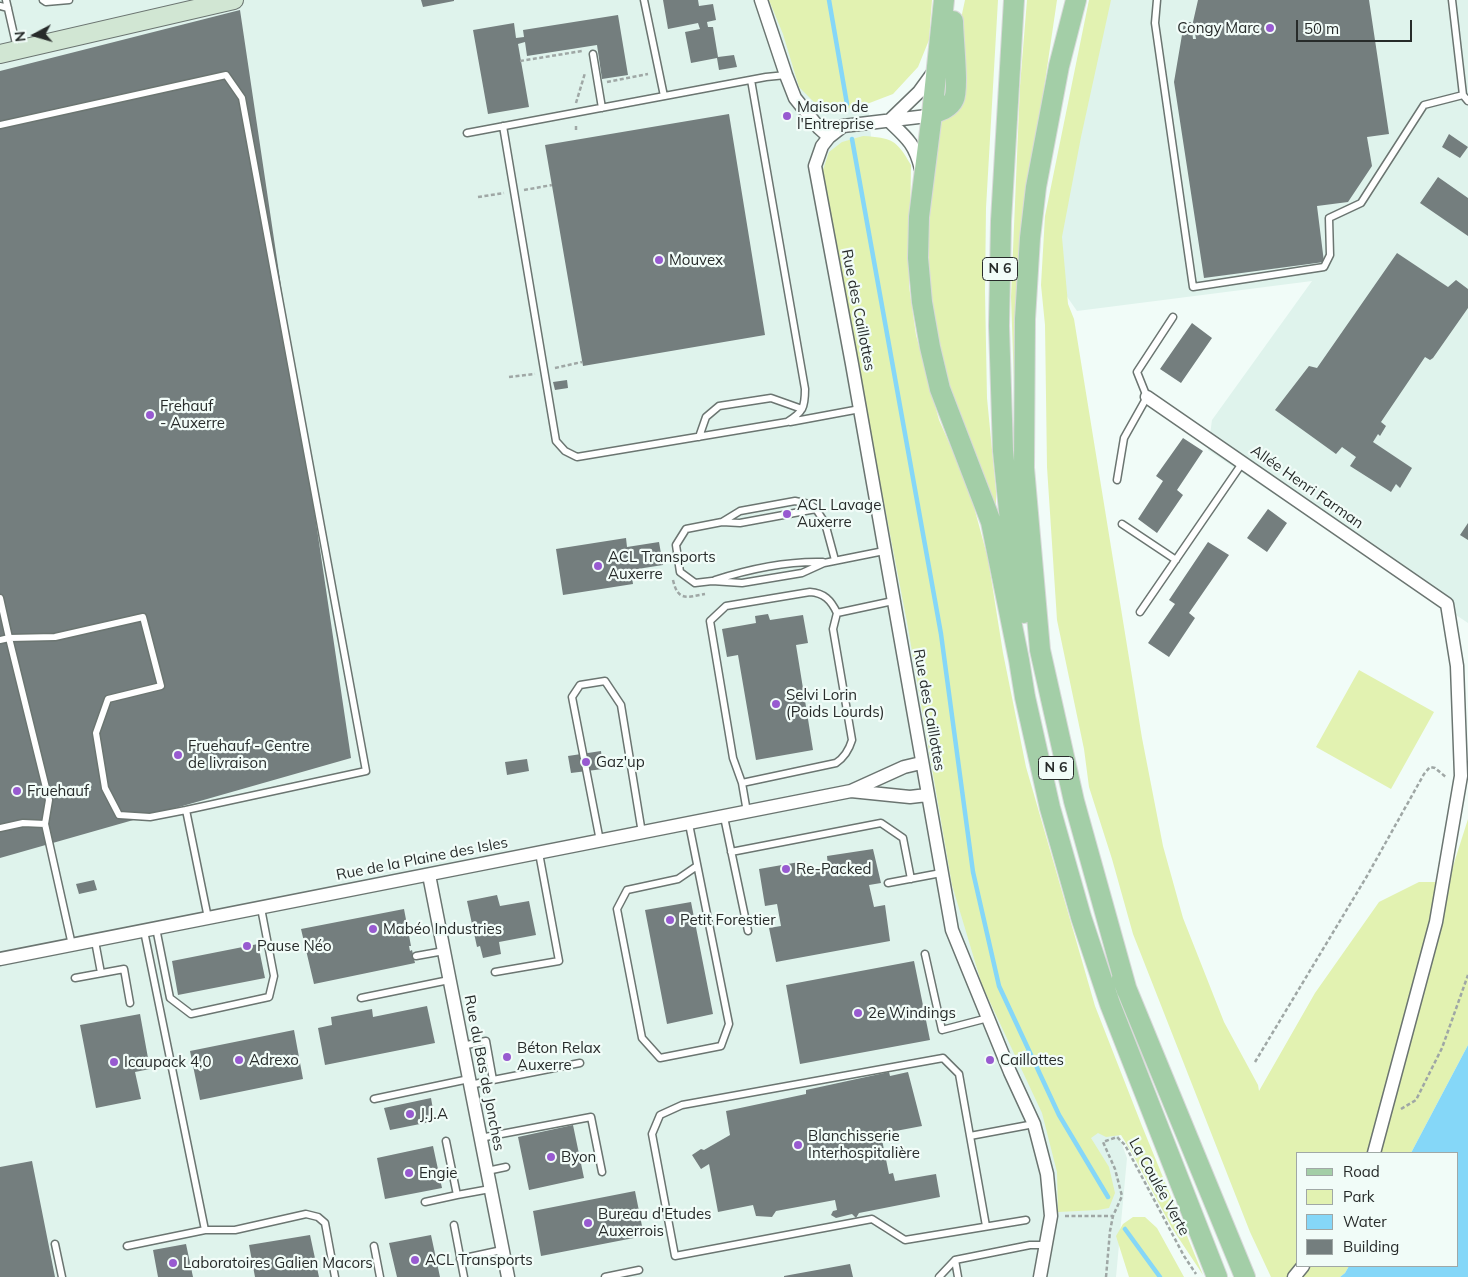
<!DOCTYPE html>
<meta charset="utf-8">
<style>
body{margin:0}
#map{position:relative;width:1468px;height:1277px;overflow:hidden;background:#f1fcf8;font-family:Mulish,sans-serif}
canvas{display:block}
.legend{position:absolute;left:1296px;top:1152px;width:162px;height:115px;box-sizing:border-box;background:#f1fcf8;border:1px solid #a0a8a6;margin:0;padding:6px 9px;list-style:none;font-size:15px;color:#272b2a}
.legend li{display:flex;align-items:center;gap:10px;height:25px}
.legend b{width:25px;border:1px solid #a0a8a6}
.north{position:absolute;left:10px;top:10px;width:50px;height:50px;-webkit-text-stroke:4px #f1fcf8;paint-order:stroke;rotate:264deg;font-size:14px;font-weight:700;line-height:20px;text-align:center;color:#272b2a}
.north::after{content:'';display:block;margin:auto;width:18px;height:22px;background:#272b2a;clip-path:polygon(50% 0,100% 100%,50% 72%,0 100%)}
.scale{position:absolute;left:1296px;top:20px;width:116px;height:22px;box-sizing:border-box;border:2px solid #272b2a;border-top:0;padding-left:6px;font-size:15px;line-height:18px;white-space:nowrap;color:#272b2a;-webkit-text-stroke:4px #f1fcf8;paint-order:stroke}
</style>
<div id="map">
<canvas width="1468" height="1277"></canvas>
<ul class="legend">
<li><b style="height:6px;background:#a3cea7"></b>Road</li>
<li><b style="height:14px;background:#e2f2b1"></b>Park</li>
<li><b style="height:14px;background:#85d7f8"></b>Water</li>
<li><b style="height:14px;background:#747e7e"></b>Building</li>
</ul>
<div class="north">N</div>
<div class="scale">50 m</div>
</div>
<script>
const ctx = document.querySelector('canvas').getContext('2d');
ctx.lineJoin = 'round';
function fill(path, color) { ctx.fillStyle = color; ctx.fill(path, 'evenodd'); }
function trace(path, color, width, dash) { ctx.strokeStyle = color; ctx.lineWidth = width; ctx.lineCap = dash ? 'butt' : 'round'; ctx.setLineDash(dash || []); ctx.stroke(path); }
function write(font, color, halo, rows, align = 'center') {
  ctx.font = font + ' Mulish,sans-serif'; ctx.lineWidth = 4.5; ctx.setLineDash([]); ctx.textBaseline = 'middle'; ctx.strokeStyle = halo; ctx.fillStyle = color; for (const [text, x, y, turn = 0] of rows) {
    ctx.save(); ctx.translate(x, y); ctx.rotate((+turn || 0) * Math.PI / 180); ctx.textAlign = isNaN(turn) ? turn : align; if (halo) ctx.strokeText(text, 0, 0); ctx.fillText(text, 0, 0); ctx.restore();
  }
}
const built = new Path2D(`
 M0 0H859L886 307 1058 969 1127 1158 1116 1277H0Z
 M1099 0H1468V623L1208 450 1212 420 1312 281 1077 311 1047 268Z`);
const green = new Path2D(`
 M769 0H932L929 40 918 67 893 94 859 107 835 110 814 102 799 87 783 34Z
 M965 0H998L986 208 985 291 987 398 996 491V517L951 401 925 276V212L939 122Z
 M1027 0H1057L1033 163 1017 471 1011 297 1020 86Z
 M1089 0H1111L1081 137 1062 237 1068 304 1074 319 1142 738 1163 846 1183 918 1224 1022 1258 1085 1259 1091 1315 993 1379 902 1419 882H1448L1468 819V1045L1411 1153H1297V1266H1349L1345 1273 1340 1277H1271L1250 1232 1133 934 1112 859 1089 787 1084 749 1057 620 1047 467 1045 325 1041 285 1045 216Z
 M863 136C892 138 896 139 911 165L909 286 916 335 939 420 958 463 974 507 988 559 1003 653 1026 767 1095 1006 1142 1126 1203 1275 1172 1228 1132 1153 1121 1135 1106 1137 1098 1133 1091 1138 1109 1167 1115 1193 1109 1208 1098 1210 1058 1212 1057 1172 1042 1113 982 985 952 885 907 622 821 176 829 152 842 142Z
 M1359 670 1434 712 1391 789 1316 747Z
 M1133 1217H1145L1157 1228 1184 1277H1129L1116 1236 1123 1224Z`);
const water = new Path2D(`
 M1468 1045V1277H1340L1345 1273 1349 1266H1457V1153H1411Z`);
const stream = new Path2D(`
 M829 0 847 104
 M852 139 941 634 973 872 999 986 1059 1115 1108 1197
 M1125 1229 1160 1277`);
const building = new Path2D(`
 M421 0H454V1L423 7Z
 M663 0H698L699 6 713 4 716 20 707 22 708 27H713L718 57 734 55 737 67 719 70 717 58 691 63 685 32 700 29 698 23 668 29Z
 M1198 0H1369L1389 134 1367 137 1372 166 1348 202 1317 206 1324 262 1204 278 1174 82 1184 23 1191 22 1193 39H1196L1193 22Z
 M240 10 351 758 0 858V71Z
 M618 15 628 75 602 79 597 45 527 56 525 42 518 44 529 107 488 114 473 30 514 23 516 38 524 37 523 30Z
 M729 114 765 335 583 366 545 145Z
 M1449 134 1468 147 1460 158 1442 147Z
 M1438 177 1468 198V236L1420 203Z
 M1397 253 1448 287 1456 280 1468 289V308L1433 358 1430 360 1425 357 1381 422 1386 426 1380 436 1378 434 1373 442 1412 468 1400 488 1396 484 1391 492 1350 466 1356 457 1342 447 1336 454 1275 410 1309 366 1317 368Z
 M1192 323 1212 338 1181 383 1160 369Z
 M567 380 568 388 555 390 553 382Z
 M1183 438 1203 451 1177 490 1183 495 1157 533 1138 519 1163 481 1156 476Z
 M1268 509 1287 523 1267 552 1247 538Z
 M1468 523V540L1460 535Z
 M626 538 627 547 659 542 663 565 631 570 633 584 563 595 556 549Z
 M1208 542 1229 555 1189 613 1195 618 1169 657 1148 643 1175 604 1169 600Z
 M768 614 770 620 803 615 808 643 796 645 813 750 756 760 738 655 727 657 722 629 756 623 755 616Z
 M601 751 603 769 571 773 568 756Z
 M527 759 529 771 507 775 505 762Z
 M873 849 881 883 869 885 874 907 885 905 890 941 776 962 769 928 781 926 777 904 765 906 759 869 805 861 807 871 828 867 827 856Z
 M94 880 97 890 79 894 76 884Z
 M497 895 500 906 529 901 536 935 499 942 501 954 483 958 480 946 477 947 467 901Z
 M691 902 713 1014 667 1024 645 910Z
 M404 909 411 946H409L410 951 412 950 415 963 314 984 301 929Z
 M258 944 265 978 178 995 172 961Z
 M914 961 930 1040 800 1064 786 985Z
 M427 1006 435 1043 325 1065 318 1028 332 1025 331 1017 372 1009 373 1017Z
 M140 1014 150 1069 135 1072 141 1099 96 1108 80 1025Z
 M294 1030 303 1079 200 1100 190 1051Z
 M889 1072 890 1076 908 1072 922 1126 885 1133 887 1140H882L889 1174 893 1173 895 1181 936 1174 940 1197 859 1213 856 1218 852 1214 836 1218 831 1215 833 1211 837 1210 835 1200 776 1211 772 1217 756 1216 753 1205 718 1212 709 1164 701 1169 692 1155 701 1149 704 1150 730 1135 726 1111 806 1094V1090Z
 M431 1098 435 1121 390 1130 384 1108Z
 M573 1125 584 1178 529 1190 518 1137Z
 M433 1146 442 1188 385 1199 377 1158Z
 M32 1161 55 1277H0V1167Z
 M635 1191 644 1236 541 1256 533 1211Z
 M310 1235 319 1277H255L249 1245Z
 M431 1235 440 1277H397L389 1243Z
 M186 1244 193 1277H158L153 1250Z
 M850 1264 853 1277H784V1276Z`);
const path = new Path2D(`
 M520 61 582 51
 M607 82 648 74
 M576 103 585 73
 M576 130V124
 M524 190 552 185
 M478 197 504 193
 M555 368 582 362
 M509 377 535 374
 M673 580C678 602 687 597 705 594
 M1255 1062 1367 876 1424 774 1430 767 1435 768 1447 778
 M1401 1109 1416 1100 1442 1048 1468 975
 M1065 1216H1113
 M1106 1277 1110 1231 1113 1216 1122 1196 1115 1169 1103 1142 1117 1137 1125 1145 1184 1256 1196 1274`);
const lane = new Path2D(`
 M6 0 17 48
 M43 0 46 2 69 0
 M644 0 664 96
 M1157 0 1155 23 1193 287 1324 267 1330 255 1329 218 1361 203 1424 105 1463 95
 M1452 0 1463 95 1468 101
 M0 6 8 8
 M593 54 602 108
 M0 125 226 75 242 98 366 771 186 810
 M503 126 556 441 565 451 577 457 787 422C803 412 805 408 805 389L751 80
 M467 133 766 77 786 75
 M790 422 860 409
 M699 437 706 417 719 406 771 398 802 409
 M1117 480 1124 438 1147 397 1137 372 1173 317
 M722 522 740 523 816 509
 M1122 524 1176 560
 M835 560 825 523 816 509 809 504 795 501 740 511 722 522 686 529 676 545 680 572 695 583 712 581 742 583 802 573 824 563 884 551
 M715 580C749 569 787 561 823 562
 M0 598 9 638 55 637 143 617 161 686 108 699 96 733 105 788 119 815 150 817 186 810 208 918
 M1140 612 1243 462
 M837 613C831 600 824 593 810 592L726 606 710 621 733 758 742 783 836 763C845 757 849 750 852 740L833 629 837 613 893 601
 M0 640 9 638 49 800 45 824 72 945
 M742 783 747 812
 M724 817 748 931
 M689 824 729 1024 721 1046 660 1058 642 1038 617 909 627 890 678 879 697 866
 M0 828 23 823 45 824
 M600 841 572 697 580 685 605 681 621 705 642 833
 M731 852 881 823 903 838 911 879
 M888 883 941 873
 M156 928 170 998 191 1014 269 997 274 976 261 908
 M144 931 205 1230
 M95 941 101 973
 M925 954 942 1030 988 1018
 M416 956 444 951
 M495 972 559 961 539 853
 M75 978 124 969 130 1003
 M361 998 449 980
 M462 1046 486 1041 493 1080 470 1085
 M493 1080 580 1063
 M374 1099 469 1079
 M970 1136 959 1074 943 1058 682 1105 660 1115 652 1134 675 1256 872 1219 905 1240 1026 1220
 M480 1138 591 1117 602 1172
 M446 1141 457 1195 490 1189
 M487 1171 506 1167
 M425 1202 457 1195
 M454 1225 464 1277
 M986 1226 970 1136 1034 1124
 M55 1244 62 1277
 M127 1246 205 1230H235L306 1214 318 1217 325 1223 335 1277
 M374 1246 380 1277
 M460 1259 502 1250
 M955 1260 958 1277
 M605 1277 639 1270
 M939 1277 955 1260 1030 1245H1045`);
const street = new Path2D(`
 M761 0 786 75 795 98 819 128 829 137
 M932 114 927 116 843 126 829 137 822 146 815 166 852 364 952 930 1010 1072 1034 1124 1047 1174 1051 1216 1040 1277
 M889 121 919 92 935 70
 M889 121C907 138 915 144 921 169
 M1147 397 1447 604 1457 666 1461 776 1436 922 1374 1153
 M851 791 910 797 927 795
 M429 875 508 1277
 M0 959 851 791 904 767 921 763
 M1294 1277 1303 1266`);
const secondary = new Path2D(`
 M0 54 234 0`);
const primary = new Path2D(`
 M944 0 932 114 919 217 918 258 922 302 930 347 940 389 991 522 1019 660 1025 697 1050 808 1081 917 1110 1004 1217 1277
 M1076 0 1059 66 1036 187 1030 238 1025 319 1024 468 1040 650 1074 801 1127 991
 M932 114C940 111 950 108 954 99 959 89 953 36 953 21
 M1012 538 1024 613
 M1013 550 1003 451 999 326 1001 221 1014 0
 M1122 978 1245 1277`);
const markers = [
 [1270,28,5,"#985ad0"],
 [787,116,5,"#985ad0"],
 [659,260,5,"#985ad0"],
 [150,415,5,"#985ad0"],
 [787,514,5,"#985ad0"],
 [598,566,5,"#985ad0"],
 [776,704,5,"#985ad0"],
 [178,755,5,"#985ad0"],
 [586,762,5,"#985ad0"],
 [17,791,5,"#985ad0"],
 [786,869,5,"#985ad0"],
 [670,920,5,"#985ad0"],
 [373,929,5,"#985ad0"],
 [247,946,5,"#985ad0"],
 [858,1013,5,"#985ad0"],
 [507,1057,5,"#985ad0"],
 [239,1060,5,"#985ad0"],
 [990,1060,5,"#985ad0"],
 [114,1062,5,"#985ad0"],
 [410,1114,5,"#985ad0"],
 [798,1145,5,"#985ad0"],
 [551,1157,5,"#985ad0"],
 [409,1173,5,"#985ad0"],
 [588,1223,5,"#985ad0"],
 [415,1260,5,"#985ad0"],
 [173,1263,5,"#985ad0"]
];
const shields = [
 [1000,269,35],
 [1056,768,35]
];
const shieldNames = [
 ["N 6",1000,269],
 ["N 6",1056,768]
];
const poiNames = [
 ["Congy Marc",1260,28,"right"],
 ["Maison de",797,107],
 ["l'Entreprise",797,124],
 ["Mouvex",669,260],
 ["Frehauf",160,406],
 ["- Auxerre",160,423],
 ["ACL Lavage",797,505],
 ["Auxerre",797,522],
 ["ACL Transports",608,557],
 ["Auxerre",608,574],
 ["Selvi Lorin",786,695],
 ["(Poids Lourds)",786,712],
 ["Fruehauf - Centre",188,746],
 ["de livraison",188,763],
 ["Gaz'up",596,762],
 ["Fruehauf",27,791],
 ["Re-Packed",796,869],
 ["Petit Forestier",680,920],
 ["Mabéo Industries",383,929],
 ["Pause Néo",257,946],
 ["2e Windings",868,1013],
 ["Béton Relax",517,1048],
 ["Auxerre",517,1065],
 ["Adrexo",249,1060],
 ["Caillottes",1000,1060],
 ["Icaupack 4,0",124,1062],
 ["J.J.A",420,1114],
 ["Blanchisserie",808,1136],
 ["Interhospitalière",808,1153],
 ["Byon",561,1157],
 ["Engie",419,1173],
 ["Bureau d'Etudes",598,1214],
 ["Auxerrois",598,1231],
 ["ACL Transports",425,1260],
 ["Laboratoires Galien Macors",183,1263]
];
const streetNames = [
 ["Rue des Caillottes",858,310,79],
 ["Allée Henri Farman",1307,487,35],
 ["Rue des Caillottes",929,710,80],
 ["Rue de la Plaine des Isles",422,859,-11],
 ["Rue du Bas de Jonches",484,1073,79],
 ["La Coulée Verte",1159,1187,61]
];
fill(built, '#dff3ec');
fill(green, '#e2f2b1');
fill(water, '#85d7f8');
trace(stream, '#85d7f8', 4.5);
fill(building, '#747e7e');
trace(lane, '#6b7571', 9);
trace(street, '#6b7571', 15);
trace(secondary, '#6b7571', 20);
trace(primary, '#d8d9d9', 22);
trace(path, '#9fa7a5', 2.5, [4, 2.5]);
trace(lane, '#fff', 6);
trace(street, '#fff', 12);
trace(secondary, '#d1e6d3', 18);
trace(primary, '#a3cea7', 20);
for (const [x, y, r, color] of markers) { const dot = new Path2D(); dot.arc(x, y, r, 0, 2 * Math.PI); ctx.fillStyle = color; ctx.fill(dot); trace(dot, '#f1fcf8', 2); }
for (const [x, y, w] of shields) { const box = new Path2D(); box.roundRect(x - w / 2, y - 11.5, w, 23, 4); ctx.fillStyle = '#f1fcf8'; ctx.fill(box); trace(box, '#272b2a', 1); }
write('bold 14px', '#272b2a', null, shieldNames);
write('15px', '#272b2a', '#f1fcf8', poiNames, 'left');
write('15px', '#272b2a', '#f1fcf8', streetNames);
</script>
